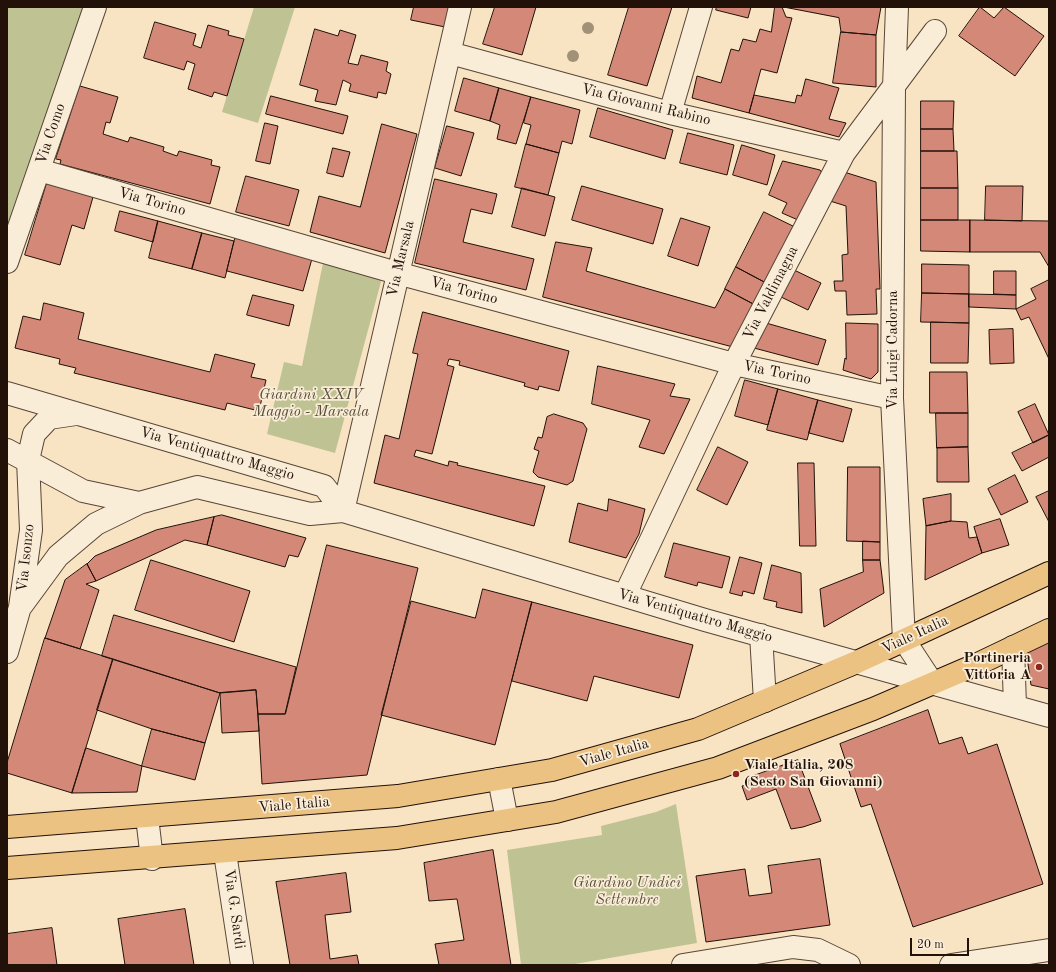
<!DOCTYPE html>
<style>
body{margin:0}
#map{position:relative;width:1056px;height:972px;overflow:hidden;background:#f8e3c3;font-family:"Old Standard TT",serif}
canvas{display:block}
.frame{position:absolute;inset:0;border:8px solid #221109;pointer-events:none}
.scale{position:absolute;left:910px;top:938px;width:59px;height:18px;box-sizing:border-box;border:2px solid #221109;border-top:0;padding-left:5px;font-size:12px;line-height:14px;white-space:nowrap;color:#221109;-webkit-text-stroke:3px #faedd8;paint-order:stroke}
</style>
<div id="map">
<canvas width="1056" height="972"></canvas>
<div class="frame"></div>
<div class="scale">20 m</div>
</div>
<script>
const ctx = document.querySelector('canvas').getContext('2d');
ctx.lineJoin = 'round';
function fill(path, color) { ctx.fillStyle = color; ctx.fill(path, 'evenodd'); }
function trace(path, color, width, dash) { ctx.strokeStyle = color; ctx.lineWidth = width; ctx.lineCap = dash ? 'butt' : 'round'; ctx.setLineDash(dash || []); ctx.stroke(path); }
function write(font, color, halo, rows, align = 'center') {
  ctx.font = font + ' "Old Standard TT",serif'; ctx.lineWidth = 3.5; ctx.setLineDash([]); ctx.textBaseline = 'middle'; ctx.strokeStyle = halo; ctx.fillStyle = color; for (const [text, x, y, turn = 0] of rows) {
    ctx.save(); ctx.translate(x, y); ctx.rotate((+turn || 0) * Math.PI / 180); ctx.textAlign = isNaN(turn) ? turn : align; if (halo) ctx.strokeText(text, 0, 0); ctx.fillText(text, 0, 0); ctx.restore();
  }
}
const green = new Path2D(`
 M7 7H87L7 234Z
 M254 7H295L258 123 222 112Z
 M323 263 382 278 335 453 267 434 284 362 302 366Z
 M676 804 697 943 569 965H521L507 850 602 835 601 826 656 812Z`);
const building = new Path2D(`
 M414 7H450L445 27 411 20Z
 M495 7H536L522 55 483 44Z
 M629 7H672L647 86 608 75Z
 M717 7H751L748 18 716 10Z
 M775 7H782L786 17 792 18 777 73 761 69 749 113 692 98 697 76 721 83 731 49 739 51 743 39 756 42 760 29 771 32Z
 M784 7H881L876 35 841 32 839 18Z
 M980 7 994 18 1004 7 1044 36 1015 76 959 36Z
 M155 22 196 34 193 45 201 48 208 25 229 31 228 35 244 39 227 96 214 92 212 97 188 89 195 64 187 61 184 70 144 58Z
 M315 29 338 36 340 30 356 35 348 63 358 65 361 55 388 62 386 71 391 74 386 94 378 92 377 98 349 91 351 84 343 80 336 105 315 101 318 90 300 85Z
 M841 32 876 35V87L833 83Z
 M464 78 499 88 490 121 455 111Z
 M806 79 839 88 829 119 846 123 839 137 749 113 754 95 795 103 797 95 801 96Z
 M80 86 118 97 110 123 106 122 103 134 128 142 130 137 164 147 163 151 177 156 179 151 212 160 211 165 220 167 210 204 60 164 61 160 56 159Z
 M499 88 531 97 516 144 497 139 500 125 490 121Z
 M271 96 348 116 343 134 266 114Z
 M531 97 580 110 572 144 562 141 559 153 526 144 531 125 524 123Z
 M921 101H954L953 129H921Z
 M598 108 673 130 665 159 590 137Z
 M265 123 278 126 270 164 256 161Z
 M382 124 417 134 385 253 310 232 319 196 360 207Z
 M447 126 474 133 461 176 435 168Z
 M921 129H953L954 151H921Z
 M688 133 734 145 727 175 680 163Z
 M526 144 559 153 548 195 515 187Z
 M742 145 775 155 767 185 733 175Z
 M333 148 350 152 343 177 327 173Z
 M921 151H957L958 188H921Z
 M783 161 820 170 824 176 798 220 782 213 787 203 769 195Z
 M844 172 876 182 880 289H876L877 314 847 315 846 291H835L834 281H843L842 255 848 254 846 206 830 201Z
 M246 176 299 190 289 226 236 212Z
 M435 179 497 194 492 214 471 209 463 242 534 259 526 290 415 263Z
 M47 183 93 197 84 229 72 225 60 265 25 255Z
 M582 186 663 209 653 244 572 220Z
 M986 186H1023L1022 221 985 220Z
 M522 188 555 197 545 236 512 227Z
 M921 188H958V220H921Z
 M120 211 158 221 153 242 115 231Z
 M764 212 797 228 768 284 736 267Z
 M681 218 710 227 698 266 668 256Z
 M921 220H970V252L921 251Z
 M970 220 1049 221V267L1040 252H970Z
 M158 221 202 233 192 269 149 258Z
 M202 233 234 241 225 278 192 269Z
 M236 235 313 255 303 291 227 271Z
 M556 242 592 248 586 271 715 308 725 289 757 306 733 347 543 297Z
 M922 264 969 265V294L922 293Z
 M736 267 768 284 757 306 725 289Z
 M792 269 821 283 808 310 779 296Z
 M994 271H1016V295L994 294Z
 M1049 280V359L1029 317 1021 320 1016 309 1036 299 1031 289Z
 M922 293 969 294V323L921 322Z
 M969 294 1016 295V309L969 307Z
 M253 295 294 305 289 326 247 315Z
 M44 303 84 313 78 339 210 372 215 354 255 364 251 377 266 380 259 411 227 403 225 410 74 373 76 368 59 364 60 359 15 348 23 316 40 320Z
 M423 312 569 351 559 391 539 386 538 390 524 386 525 383 459 365 460 361 449 359 447 365 454 367 432 454 416 450 414 456 448 466 449 461 458 463 457 465 545 486 534 526 374 483 385 435 399 439 418 354 413 353Z
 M931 322 969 323 968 363H931Z
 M766 323 826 340 818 365 754 348Z
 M846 323 878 324V372L871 379 843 370 845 358 846 359Z
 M1013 329 1014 363 990 364 989 330Z
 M598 366 675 384 670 396 690 399 664 454 639 447 650 420 592 404Z
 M930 372H967L968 413H930Z
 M745 380 778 389 768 425 735 416Z
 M778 389 818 400 807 440 767 430Z
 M818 400 852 409 843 442 809 433Z
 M1035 404 1049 435 1033 443 1018 412Z
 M936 413H968V447L937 448Z
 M554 414 583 423 587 429 573 481 567 485 538 477 533 472 539 451 534 449 538 437 542 438 547 417Z
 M1049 435V457L1022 471 1012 453Z
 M718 447 748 462 727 505 697 490Z
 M968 447 969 482H937V448Z
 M798 463H814L816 546H800Z
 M848 467H880V542L847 541Z
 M1015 475 1028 502 1001 515 988 489Z
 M1049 491V522L1036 497Z
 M951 494V521L926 526 923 499Z
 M609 499 645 509 639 534 626 558 569 542 578 503 607 511Z
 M222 515 306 538 298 557 289 555 285 567 207 545 214 517Z
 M214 517 207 545 185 540 96 581 87 564 95 556 156 530Z
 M1000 519 1009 545 982 553 974 527Z
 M951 521 967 522 969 538 977 537 982 553 925 580 926 526Z
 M863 541 880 542V560H863Z
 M674 543 730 557 722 588 698 582 697 586 665 577Z
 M327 545 418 568 367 775 262 784 258 714H285Z
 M740 557 762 563 754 594 743 591 742 596 730 593Z
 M151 560 250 591 234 642 135 610Z
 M863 560H880L884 593 824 627 820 589 863 572Z
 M87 564 96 581 86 584 99 590 80 649 45 638 65 580Z
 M772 565 801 573 802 613 776 607 777 602 764 599Z
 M483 589 532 602 495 745 381 715 411 601 475 618Z
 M532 602 693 645 679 698 594 676 587 701 512 681Z
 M114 615 296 667 285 714H258L256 690 220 693 102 656Z
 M45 638 113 659 72 793 7 773V763Z
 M1049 639V689L1031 685 1026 650Z
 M113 659 220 693 205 743 152 729 97 710Z
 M256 690 259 731 222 733 220 693Z
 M928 710 939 744 962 737 968 754 997 744 1043 884 913 927 871 804 861 807 840 744Z
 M152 729 205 743 195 780 142 766Z
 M86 748 142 766 137 792 72 793Z
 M798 760 821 821 803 827 791 829 776 789 747 800 742 786 749 784 748 778Z
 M493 850 511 965H439L435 944 464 940 457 899 429 901 424 863Z
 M820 859 830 925 706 942 696 876 745 869 749 896 772 893 768 866Z
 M346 873 351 912 325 915 330 959 357 955 359 965H290L276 882Z
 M185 909 194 965H125L118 919Z
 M52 928 57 965H7V934Z`);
const minor = new Path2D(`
 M897 7 894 87 892 398 904 640 933 684
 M450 53 670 113 844 153
 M670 113 701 7
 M39 170 397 273 734 364 892 398
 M7 262 95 7
 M7 393 324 486 343 511
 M7 450 83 491 139 503 197 487 310 514 343 511 705 620 1049 716
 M343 511 460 7
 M625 595 734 364 844 153 935 31
 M22 605 58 556 96 524 139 503
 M761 635 765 701
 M1013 647 1015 706
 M7 652 20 607 31 530 28 460 34 434 49 418 76 414
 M499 779 507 820
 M147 817 152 859
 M225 853 242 965
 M683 965 793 947 818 950 849 965
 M951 965 1049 950`);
const major = new Path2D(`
 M7 827 398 796 552 770 698 729 857 662 1049 573
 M7 868 397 838 556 812 718 768 873 709 980 663 1049 630`);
const trees = [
 [588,28],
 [573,56]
];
const markers = [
 [1039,667,4,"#8f2418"],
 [736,774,4,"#8f2418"]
];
const streetNames = [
 ["Via Giovanni Rabino",646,105,14],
 ["Via Como",51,134,-71],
 ["Via Torino",152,202,16],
 ["Via Marsala",401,259,-77],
 ["Via Torino",464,291,15],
 ["Via Valdimagna",771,293,-63],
 ["Via Luigi Cadorna",893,350,-90],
 ["Via Torino",777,373,12],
 ["Via Ventiquattro Maggio",217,454,16],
 ["Via Isonzo",26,558,-84],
 ["Via Ventiquattro Maggio",695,616,16],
 ["Viale Italia",915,635,-25],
 ["Viale Italia",614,753,-16],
 ["Viale Italia",294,805,-5],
 ["Via G. Sardi",234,909,82]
];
const parkNames = [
 ["Giardini XXIV",311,395],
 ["Maggio - Marsala",311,412],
 ["Giardino Undici",627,883],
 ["Settembre",627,900]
];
const poiNames = [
 ["Portineria",1031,658],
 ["Vittoria A",1031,675],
 ["Viale Italia, 208",744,765,"left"],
 ["(Sesto San Giovanni)",744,782,"left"]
];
fill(green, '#bfc393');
fill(building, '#d48878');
trace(building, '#221109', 1);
trace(minor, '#584638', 24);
trace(major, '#221109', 24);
trace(minor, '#faedd8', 22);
trace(major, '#ecc282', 22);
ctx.fillStyle = '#a19277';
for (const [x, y] of trees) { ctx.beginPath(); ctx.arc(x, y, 6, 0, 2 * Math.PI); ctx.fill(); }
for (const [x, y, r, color] of markers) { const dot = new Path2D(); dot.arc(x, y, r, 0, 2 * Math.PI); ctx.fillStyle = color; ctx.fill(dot); trace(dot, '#faedd8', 1.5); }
write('15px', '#221109', '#faedd8', streetNames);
write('italic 15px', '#594f39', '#faedd8', parkNames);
write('bold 15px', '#221109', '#faedd8', poiNames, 'right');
</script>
